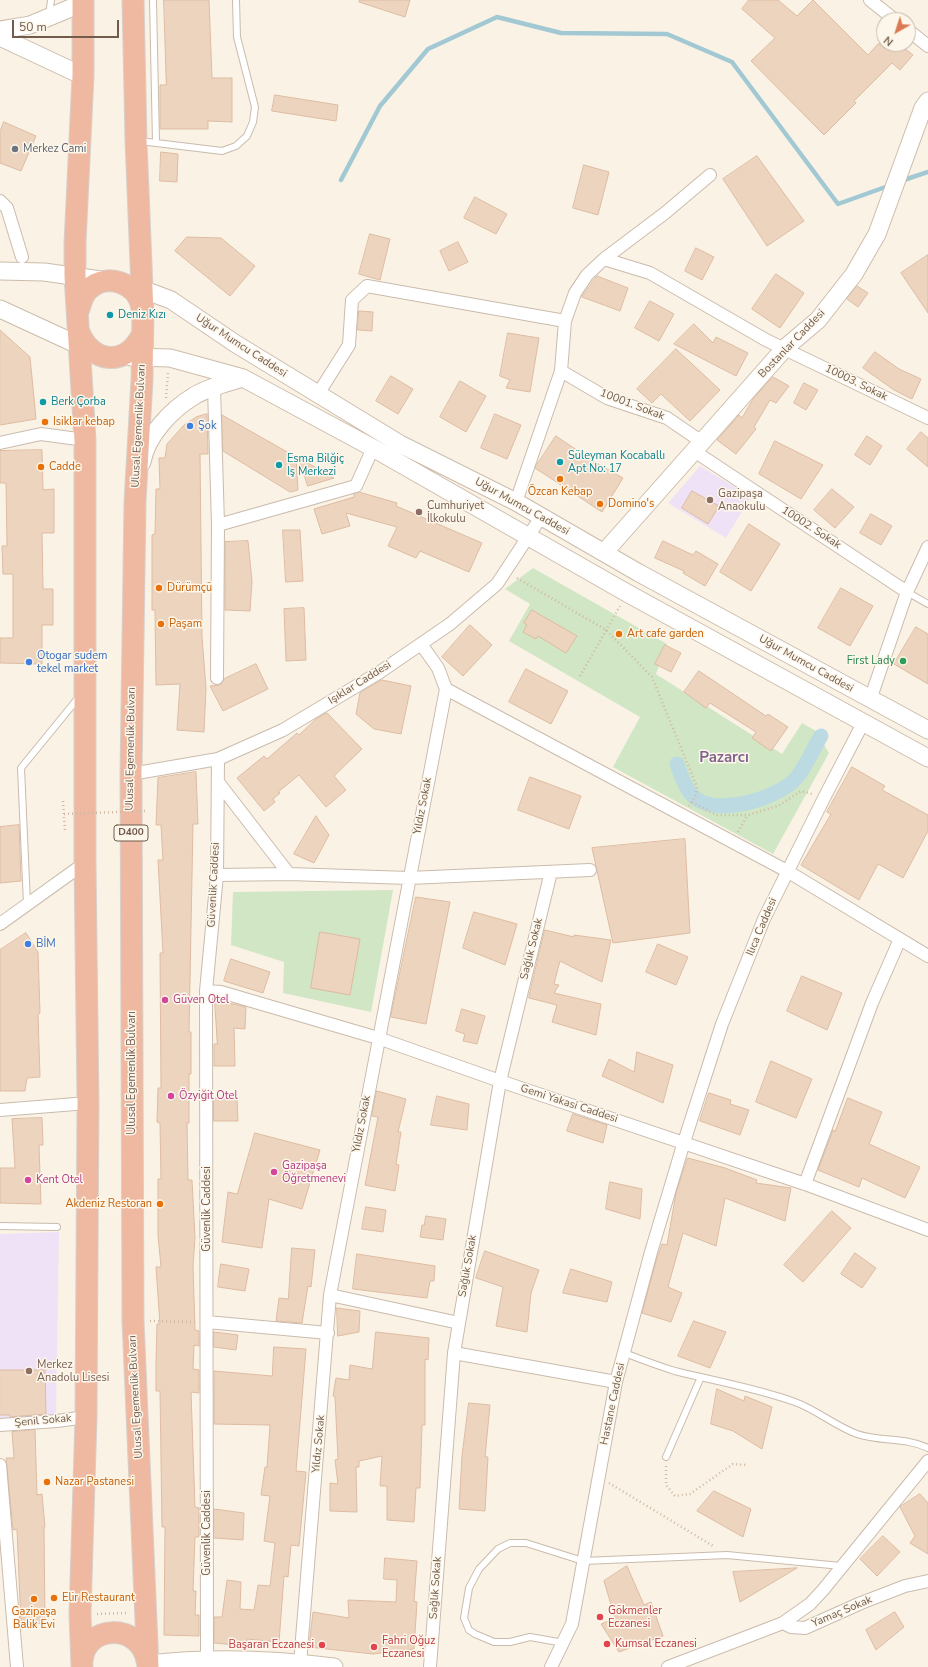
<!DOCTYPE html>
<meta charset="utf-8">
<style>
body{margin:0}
#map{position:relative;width:928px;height:1667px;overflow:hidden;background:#faf3e5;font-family:"Nunito Sans",sans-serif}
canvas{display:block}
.north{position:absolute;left:876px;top:12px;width:40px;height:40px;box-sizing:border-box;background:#fdf7eb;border:1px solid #c5b9ab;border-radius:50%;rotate:219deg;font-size:11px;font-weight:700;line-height:16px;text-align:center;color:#705b4c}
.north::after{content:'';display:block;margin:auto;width:14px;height:18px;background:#da7954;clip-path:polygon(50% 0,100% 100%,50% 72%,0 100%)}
.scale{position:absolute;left:12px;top:20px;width:107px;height:18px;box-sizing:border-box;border:2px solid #705b4c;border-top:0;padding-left:5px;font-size:12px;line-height:14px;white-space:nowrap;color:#705b4c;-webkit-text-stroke:3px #fdf7eb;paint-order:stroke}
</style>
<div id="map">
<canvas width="928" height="1667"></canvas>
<div class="north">N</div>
<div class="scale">50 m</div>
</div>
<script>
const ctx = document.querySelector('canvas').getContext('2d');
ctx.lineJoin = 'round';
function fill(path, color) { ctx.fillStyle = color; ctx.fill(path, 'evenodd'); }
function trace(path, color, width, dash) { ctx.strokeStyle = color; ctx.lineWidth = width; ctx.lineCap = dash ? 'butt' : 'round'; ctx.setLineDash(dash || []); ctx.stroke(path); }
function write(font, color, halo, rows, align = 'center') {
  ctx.font = font + ' "Nunito Sans",sans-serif'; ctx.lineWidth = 3; ctx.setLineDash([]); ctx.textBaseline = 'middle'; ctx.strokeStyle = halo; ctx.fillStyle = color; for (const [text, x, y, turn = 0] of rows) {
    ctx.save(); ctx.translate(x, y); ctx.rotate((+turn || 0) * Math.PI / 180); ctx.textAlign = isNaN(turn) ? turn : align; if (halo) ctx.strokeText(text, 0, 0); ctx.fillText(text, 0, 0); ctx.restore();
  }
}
const education = new Path2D(`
 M700 466 751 497 726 538 668 503Z
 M59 1232 56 1418 0 1420V1234Z`);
const green = new Path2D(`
 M533 568 667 644 656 674 782 754 802 723 816 731 829 753 773 854 613 767 640 717 509 641 530 604 505 589Z
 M393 890 371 1012 283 993 284 962 231 945 233 892Z`);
const stream = new Path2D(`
 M341 180 380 106 428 49 497 17 561 33 667 34 732 62 838 204 891 185
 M901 181 928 172`);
const canal = new Path2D(`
 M677 764C682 777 686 792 698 800 722 815 781 798 798 776 807 764 813 749 821 736`);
const building = new Path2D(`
 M164 0H209L212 78H232V122L208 121V129H160V85H166Z
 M360 0H410L405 17 359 2Z
 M749 0H778L797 16 813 0 868 55 878 44H899L913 55 900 70 892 63 854 101 856 103 824 135 751 61 775 38 742 9Z
 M275 95 338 105 336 121 272 111Z
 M4 122 36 136 21 171 0 163V132Z
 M161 152 178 154 177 182 160 181Z
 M757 156 804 221 767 246 723 179Z
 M584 165 609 172 598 215 573 208Z
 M475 197 507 214 496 234 464 218Z
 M370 234 390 239 380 280 359 274Z
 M187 237 221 238 255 266 230 296 175 251Z
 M458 242 468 262 449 271 440 251Z
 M696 248 714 257 702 280 685 271Z
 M928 255V313L901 273Z
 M776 274 804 293 780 328 752 309Z
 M597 276 628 288 620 311 582 297Z
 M857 286 868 293 858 307 847 299Z
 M650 301 674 314 659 341 635 328Z
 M359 311 373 312 372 331 358 330Z
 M694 324 713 343 716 337 748 353 736 376 674 344Z
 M0 330 30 357 36 419 0 425Z
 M508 333 539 338 530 392 506 388 510 380 500 376Z
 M676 349 720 390 690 421 661 394 652 403 637 389Z
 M875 352 899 369 921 379 912 399 894 390 863 368Z
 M391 376 413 389 398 414 376 401Z
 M773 377 789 386 776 403 770 400 754 427 756 429 736 454 717 440 739 415 742 418 753 399Z
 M460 381 486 396 466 432 440 417Z
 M804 383 818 390 806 410 794 403Z
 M207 414 208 454H200L202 637 206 688 204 732 177 730 180 684 156 685 155 610H152V535L155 534 156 489H160L159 458H165L167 444 184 425 196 417Z
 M495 414 521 425 507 459 481 448Z
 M222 415 296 457 298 490 290 492 223 451Z
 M921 432 928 438V467L907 449Z
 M556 436 593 461 623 478 602 512 535 468Z
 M867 436 882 446 870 465 855 455Z
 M775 441 823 465 801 499 759 474Z
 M42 450 43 490 54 489V533H42L43 589H53V625H42V664L0 663V638H13V574H3L2 546H7L6 483H0V451Z
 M299 458 334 478 308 486Z
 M832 489 854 507 835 528 814 510Z
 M692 491 719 506 708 524 682 508Z
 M359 492 397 503 396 506 482 543 469 572 420 551 416 558 388 546 397 527 346 513 350 526 322 534 314 509 354 497V494Z
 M871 514 892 526 881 545 860 533Z
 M749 524 780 544 751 591 720 572Z
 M283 530H300L303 581 286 582Z
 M248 541 252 581 250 611 225 610V542Z
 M663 541 693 555 696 551 718 564 705 586 683 573 684 571 655 558Z
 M841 588 873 606 850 646 818 628Z
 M304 608 306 660 286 661 284 609Z
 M532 610 577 636 566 653 538 636 536 639 523 632 527 625 524 623Z
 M470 625 492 645 463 676 442 657Z
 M916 627 928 634V684L894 664Z
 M665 645 681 653 671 672 655 664Z
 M256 664 268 689 223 711 210 686 220 685 224 679Z
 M526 669 568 691 551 724 509 702Z
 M699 671 766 716 768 714 788 727 771 751 752 738 756 732 710 703 706 708 684 692Z
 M382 680 411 686 401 734 374 729 356 714 360 693Z
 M327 713 362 749 334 776 346 790 326 807 299 775 278 792 280 793 273 799 275 802 264 811 237 778 264 756 267 759 297 733 299 735 316 719Z
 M852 767 885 786 882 790 928 815V831L903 878 878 864 859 900 801 865 831 814 827 812Z
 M196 772 198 824H193L189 1032H191V1074H189V1123H187L188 1180H192L195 1238 193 1266 195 1330 199 1331V1346L194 1345 193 1369 199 1370V1393L191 1392 195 1507 199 1508V1537H195L193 1591H196L195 1615H199V1636L164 1635 165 1527H162L160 1391H156V1363L157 1324H160L156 1267H161L158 1235V1179H161L160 1123 157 1122 158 1088H161L160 953H163L158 860H163L161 825H156L158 778Z
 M530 777 581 796 569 829 518 810Z
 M316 816 329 835 314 863 294 854Z
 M19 825 21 881 0 883V827Z
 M685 839 690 933 613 943 592 848Z
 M416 897 450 902 426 1024 391 1017Z
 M474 912 517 924 505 965 463 948Z
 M545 930 574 937V935L611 940 602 982 560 961 554 984 559 985 554 993 601 1004 596 1035 552 1022 557 1005 529 998Z
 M320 932 360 939 350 995 311 988Z
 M26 933 38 952 40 1013 38 1015 40 1077 27 1078 25 1091H0V950Z
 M658 944 688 957 676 985 646 972Z
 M231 959 270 972 263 993 224 981Z
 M802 976 842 993 827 1030 787 1011Z
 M215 1002 234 1004 246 1007 245 1029 234 1028 235 1066H214V1044H217Z
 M462 1009 485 1016 477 1044 463 1041 465 1034 456 1031Z
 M637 1052 673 1065 663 1103 602 1076 609 1059 634 1072Z
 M771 1061 812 1079 796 1118 756 1102Z
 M377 1091 406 1099 398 1132H401L396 1164 399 1165 395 1191 365 1185 378 1117 372 1116Z
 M709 1093 731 1100 730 1104 749 1110 740 1135 700 1121Z
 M437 1096 469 1104 467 1130 431 1125Z
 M214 1098 237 1099 238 1121H214Z
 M848 1098 882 1112 869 1144 920 1167 905 1198 862 1178 859 1187 818 1170 833 1130 835 1131Z
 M573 1114 607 1125 603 1143 567 1131Z
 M42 1118 43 1145H39L41 1204 0 1203V1168H15L12 1119Z
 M255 1133 320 1150 302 1209 269 1199 262 1248 222 1242 228 1192 237 1194Z
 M688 1158 725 1168 757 1180 756 1183 791 1188 785 1221 725 1198 716 1246 683 1233 668 1287 682 1293 671 1322 642 1313 656 1261 662 1244 667 1245 676 1193Z
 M610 1182 642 1189 640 1219 606 1209Z
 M366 1207 386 1210 383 1232 362 1229Z
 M832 1211 851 1228 803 1282 784 1265Z
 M426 1216 446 1219 443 1240 420 1237 422 1225H424Z
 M292 1248 315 1250 311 1287 308 1286 302 1323 276 1321 279 1298 288 1299Z
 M485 1251 539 1270 531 1293 527 1332 496 1326 503 1287 476 1278Z
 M855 1253 876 1268 862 1288 841 1274Z
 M357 1254 435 1266 434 1281H430L427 1298 353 1289Z
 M221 1264 249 1269 245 1291 218 1287Z
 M571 1269 612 1282 607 1302 563 1293Z
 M337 1308 360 1311 359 1332 338 1336Z
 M694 1321 726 1332 710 1368 678 1356Z
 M214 1332 238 1335 236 1350 214 1347Z
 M376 1332 429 1338 428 1360 425 1359V1425H422L420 1488H416L414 1522 387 1520V1486H380L382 1456 359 1461V1467H356L357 1512 330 1511V1483L338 1484 335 1460 338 1459 335 1397 333 1396 336 1378 349 1380 350 1365 372 1369Z
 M274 1347 306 1349 296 1471 306 1472 299 1546 291 1545 288 1577 284 1576 279 1642 247 1639V1646L214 1643V1617H222L227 1580 241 1582 240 1609 254 1610 258 1585 270 1586 275 1543 264 1541 270 1496 261 1495 265 1467H267L270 1425 214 1424V1371L272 1376Z
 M0 1370H45L46 1414 10 1417V1415H0Z
 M717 1389 744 1401 745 1396 772 1407 762 1449 733 1431 711 1424Z
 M469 1403 490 1405 485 1457H488L485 1511 459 1509 462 1456Z
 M35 1430 37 1495 42 1494 45 1527H44L45 1623 21 1624 17 1529 13 1530 6 1458H14L12 1432Z
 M714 1491 751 1509 743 1537 697 1511Z
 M920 1494 928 1503V1554L910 1543 915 1536 900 1507Z
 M214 1509 244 1513 243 1540 214 1538Z
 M883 1536 900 1552 877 1576 860 1559Z
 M385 1558 417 1561 414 1601 417 1602 414 1649 373 1654 309 1647 313 1612 349 1618 348 1600 396 1602 397 1580 384 1579Z
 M627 1566 644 1605 651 1602 663 1636 619 1652 601 1624 615 1618 604 1581Z
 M797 1568 740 1602 733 1572Z
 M895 1612 904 1627 876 1650 866 1630Z`);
const path = new Path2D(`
 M166 398 168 373
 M517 578 606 630 652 677 697 787 696 795 689 806
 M580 676 620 606
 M63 801 65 830
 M692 802 716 815H748L778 806 801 791 812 794
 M738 832 747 816
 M150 1321 195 1322
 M666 1466V1485L675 1496 690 1494 733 1464 746 1465
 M609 1483 713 1546
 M97 1614 128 1613`);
const lane = new Path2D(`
 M153 0 156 143
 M49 16 51 0
 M140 141 222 151 236 146 247 136 253 122 255 107 237 37 236 0
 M907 592 928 604
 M27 904 21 768 79 697
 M0 1226 57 1227
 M624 1353C641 1359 658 1366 675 1371 715 1381 756 1388 795 1402 817 1410 835 1426 857 1434 880 1442 906 1437 928 1448
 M666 1457 701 1377
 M564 1643 530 1637 510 1642H494L475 1634 469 1630 464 1618 469 1588 479 1569 498 1549 510 1543H526L583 1561 727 1555 841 1566`);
const street = new Path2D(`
 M870 0 895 20
 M908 30 928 46
 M0 201 7 208 22 257
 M604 259 665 213 710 175
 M561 371 607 398 667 418 702 442
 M214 387 218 525 217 678
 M318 394 349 345 352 300 367 286 565 321
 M0 443 41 434 85 440
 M694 451 907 592
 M516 502 561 371 565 321 575 293 587 275 604 259 650 273 766 340 928 418
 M218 525 356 486 373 448
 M446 689 787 871 928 956
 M870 700 907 592 928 547
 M131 774 218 759 283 730 380 672 450 624 497 584 541 517
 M218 782 289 874
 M217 875 289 874 409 878 590 870
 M0 924 85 863
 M206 991 221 992 378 1038 500 1081 805 1184 928 1230
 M0 1110 88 1103
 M805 1184 872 1003 900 939
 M330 1295 459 1323
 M207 1322 328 1333
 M454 1353 616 1382
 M0 1425 57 1421 86 1417
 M0 1465 17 1667
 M783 1623 791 1627 805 1628 861 1603 905 1586 928 1581
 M207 1659 206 991 217 875 218 759
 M300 1663 330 1295 446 689 438 668 421 644
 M430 1667 454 1353 500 1081 551 872
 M551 1667 572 1624 616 1382 651 1252 684 1142 722 1024 764 919 824 798 863 723
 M668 1667 783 1623 810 1604 823 1590 928 1461`);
const secondary = new Path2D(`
 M0 30 30 25 83 3
 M0 37 83 76
 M0 271 44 272 108 281
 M131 285 171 300 236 344 400 444 516 502 639 573 928 730
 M0 309 89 350
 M131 357 170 358 243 378 373 448 627 593 928 758
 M142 462C147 435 171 410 194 396 208 387 227 383 243 378
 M603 552 609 547 785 348 818 320 854 274 877 234 923 108 928 101
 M148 1664C210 1657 272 1659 334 1667`);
const highway = new Path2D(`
 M133 0 136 141 143 313 142 380 135 502 131 774 133 1321 148 1667
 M79 309C81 302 83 294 89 289 107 272 138 283 142 308
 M79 332C92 364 126 367 142 335
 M82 1662C84 1624 140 1622 147 1661
 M82 1667 80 1614 86 1417 88 1103 85 863V440L75 276V243L83 76V0`);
const pathBridge = new Path2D(`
 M64 814 146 811`);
const markers = [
 [15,149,4,"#6b7280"],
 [110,315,4,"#0f9aa8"],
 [43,402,4,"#0f9aa8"],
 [45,422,4,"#e8710a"],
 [190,426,4,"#3f7fe0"],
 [560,462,4,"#0f9aa8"],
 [279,465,4,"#0f9aa8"],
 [41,467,4,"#e8710a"],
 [560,479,4,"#e8710a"],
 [710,500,4,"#8d6e63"],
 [600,504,4,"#e8710a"],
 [419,512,4,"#8d6e63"],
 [159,588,4,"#e8710a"],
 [161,624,4,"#e8710a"],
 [619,634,4,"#e8710a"],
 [903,661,4,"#2e9e5b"],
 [29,662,4,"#3f7fe0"],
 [28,944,4,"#3f7fe0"],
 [165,1000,4,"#d1479c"],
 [171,1096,4,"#d1479c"],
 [274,1172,4,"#d1479c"],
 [28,1180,4,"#d1479c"],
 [160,1204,4,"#e8710a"],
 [29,1371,4,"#8d6e63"],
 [47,1482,4,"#e8710a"],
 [54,1598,4,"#e8710a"],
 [34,1599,4,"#e8710a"],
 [600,1617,4,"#e0444e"],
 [607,1644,4,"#e0444e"],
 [322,1645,4,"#e0444e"],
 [374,1647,4,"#e0444e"]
];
const shields = [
 [131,833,34]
];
const shieldNames = [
 ["D400",131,833]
];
const worshipNames = [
 ["Merkez Cami",23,149]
];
const cultureNames = [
 ["Deniz Kızı",118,315],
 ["Berk Çorba",51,402],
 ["Süleyman Kocaballı",568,456],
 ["Apt No: 17",568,469],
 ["Esma Bilğiç",287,459],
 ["Iş Merkezi",287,472]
];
const streetNames = [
 ["Bostanlar Caddesi",792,344,-46],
 ["Uğur Mumcu Caddesi",241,346,33],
 ["10003. Sokak",856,383,26],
 ["10001. Sokak",632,405,21],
 ["Ulusal Egemenlik Bulvarı",139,426,-87],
 ["Uğur Mumcu Caddesi",522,507,29],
 ["10002. Sokak",811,528,33],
 ["Uğur Mumcu Caddesi",806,664,29],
 ["Işıklar Caddesi",360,683,-32],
 ["Ulusal Egemenlik Bulvarı",131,749,-89],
 ["Yıldız Sokak",423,806,-79],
 ["Güvenlik Caddesi",214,885,-87],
 ["Ilıca Caddesi",762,927,-67],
 ["Sağlık Sokak",532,949,-76],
 ["Ulusal Egemenlik Bulvarı",132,1073,-90],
 ["Gemi Yakasi Caddesi",569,1104,18],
 ["Yıldız Sokak",362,1124,-79],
 ["Güvenlik Caddesi",207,1209,-90],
 ["Sağlık Sokak",468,1266,-80],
 ["Ulusal Egemenlik Bulvarı",136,1397,-93],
 ["Hastane Caddesi",613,1404,-78],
 ["Şenil Sokak",43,1421,-5],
 ["Yıldız Sokak",319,1444,-85],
 ["Güvenlik Caddesi",207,1533,-90],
 ["Sağlık Sokak",436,1588,-86],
 ["Yamaç Sokak",842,1612,-23]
];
const foodNames = [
 ["Isiklar kebap",53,422],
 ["Cadde",49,467],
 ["Özcan Kebap",560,492,"center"],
 ["Domino's",608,504],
 ["Dürümçü",167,588],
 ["Paşam",169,624],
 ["Art cafe garden",627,634],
 ["Akdeniz Restoran",152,1204,"right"],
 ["Nazar Pastanesi",55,1482],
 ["Elir Restaurant",62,1598],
 ["Gazipaşa",34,1612,"center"],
 ["Balik Evi",34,1625,"center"]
];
const shopNames = [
 ["Şok",198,426],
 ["Otogar sudem",37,656],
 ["tekel market",37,669],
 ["BİM",36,944]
];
const educationNames = [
 ["Gazipaşa",718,494],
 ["Anaokulu",718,507],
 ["Cumhuriyet",427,506],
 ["İlkokulu",427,519],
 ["Merkez",37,1365],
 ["Anadolu Lisesi",37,1378]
];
const leisureNames = [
 ["First Lady",895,661]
];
const hotelNames = [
 ["Güven Otel",173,1000],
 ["Özyiğit Otel",179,1096],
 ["Gazipaşa",282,1166],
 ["Öğretmenevi",282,1179],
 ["Kent Otel",36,1180]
];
const healthNames = [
 ["Gökmenler",608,1611],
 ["Eczanesi",608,1624],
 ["Fahri Oğuz",382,1641],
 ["Eczanesi",382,1654],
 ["Kumsal Eczanesi",615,1644],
 ["Başaran Eczanesi",314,1645,"right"]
];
const districtNames = [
 ["Pazarcı",724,758]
];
fill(education, '#f0e2f6');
fill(green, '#d0e6c5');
trace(stream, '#a2c9d3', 4.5);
trace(canal, '#bbdae2', 15);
fill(building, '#edd4bf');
trace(building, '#debba1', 1);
trace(lane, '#cabbac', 8);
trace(street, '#cabbac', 14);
trace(secondary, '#cdbcaa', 19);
trace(highway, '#d7d1cd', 23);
trace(path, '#d2b7a2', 2.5, [1, 3]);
trace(lane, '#fff', 6);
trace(street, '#fff', 12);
trace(secondary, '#fff', 17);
trace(highway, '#efb9a1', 21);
trace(pathBridge, '#d2b7a2', 2.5, [1, 3]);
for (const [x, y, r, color] of markers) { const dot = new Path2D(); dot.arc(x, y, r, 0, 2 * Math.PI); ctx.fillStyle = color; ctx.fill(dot); trace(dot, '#fdf7eb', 1.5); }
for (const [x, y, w] of shields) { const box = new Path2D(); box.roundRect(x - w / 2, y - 8, w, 16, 3); ctx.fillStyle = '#fdf7eb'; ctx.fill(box); trace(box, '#705b4c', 1); }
write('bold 10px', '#705b4c', null, shieldNames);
write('11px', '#5b616d', '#fdf7eb', worshipNames, 'left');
write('11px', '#0d838f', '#fdf7eb', cultureNames, 'left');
write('11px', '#705b4c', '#fdf7eb', streetNames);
write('11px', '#c56008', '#fdf7eb', foodNames, 'left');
write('11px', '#366cbe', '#fdf7eb', shopNames, 'left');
write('11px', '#785e54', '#fdf7eb', educationNames, 'left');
write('11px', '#27864d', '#fdf7eb', leisureNames, 'right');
write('11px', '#b23c85', '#fdf7eb', hotelNames, 'left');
write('11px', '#be3a42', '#fdf7eb', healthNames, 'left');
write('bold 15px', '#81648c', '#fdf7eb', districtNames);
</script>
